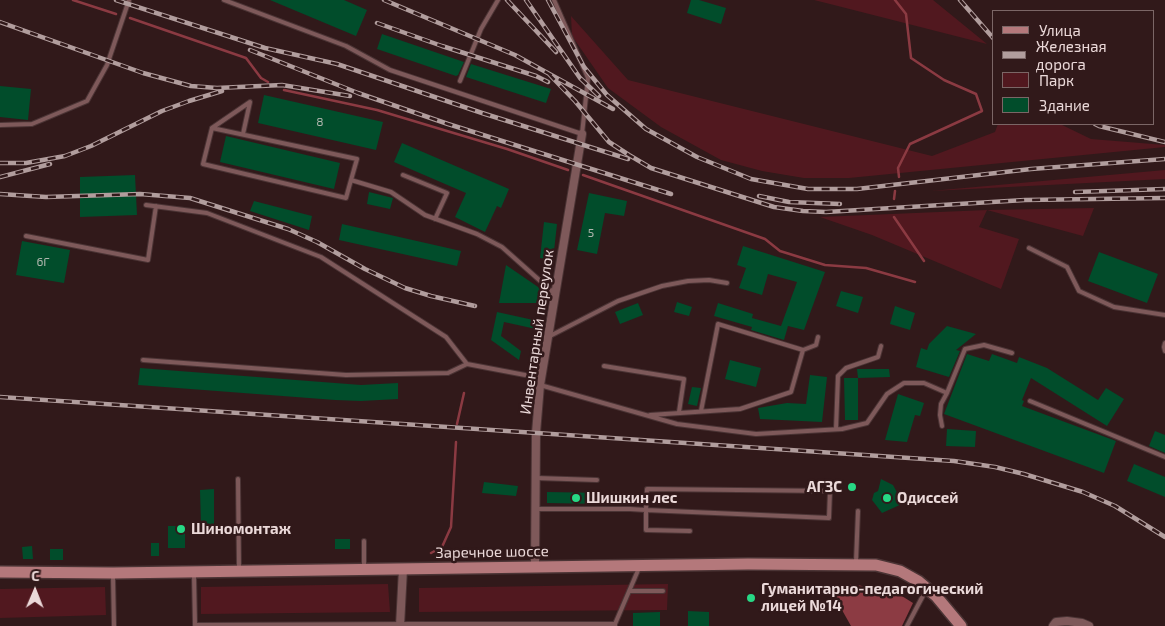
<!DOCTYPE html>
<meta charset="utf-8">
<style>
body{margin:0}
#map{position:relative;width:1165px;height:626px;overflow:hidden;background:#31191a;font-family:"Exo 2",sans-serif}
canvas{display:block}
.legend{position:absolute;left:992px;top:10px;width:162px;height:115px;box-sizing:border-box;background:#31191a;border:1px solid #7b6666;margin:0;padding:6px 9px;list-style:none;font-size:15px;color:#ebd9d9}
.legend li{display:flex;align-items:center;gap:10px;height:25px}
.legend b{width:25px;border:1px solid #7b6666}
.north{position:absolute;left:10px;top:566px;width:50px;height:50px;-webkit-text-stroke:4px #31191a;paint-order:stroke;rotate:1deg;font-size:14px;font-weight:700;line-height:20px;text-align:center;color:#ebd9d9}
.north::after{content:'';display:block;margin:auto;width:18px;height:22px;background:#ebd9d9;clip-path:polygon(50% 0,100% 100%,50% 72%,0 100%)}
</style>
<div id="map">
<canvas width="1165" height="626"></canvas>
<ul class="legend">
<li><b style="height:6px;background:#b4787b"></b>Улица</li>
<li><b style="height:6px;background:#b19d9d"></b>Железная дорога</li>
<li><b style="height:14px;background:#51181f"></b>Парк</li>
<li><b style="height:14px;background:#014d2b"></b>Здание</li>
</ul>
<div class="north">С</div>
</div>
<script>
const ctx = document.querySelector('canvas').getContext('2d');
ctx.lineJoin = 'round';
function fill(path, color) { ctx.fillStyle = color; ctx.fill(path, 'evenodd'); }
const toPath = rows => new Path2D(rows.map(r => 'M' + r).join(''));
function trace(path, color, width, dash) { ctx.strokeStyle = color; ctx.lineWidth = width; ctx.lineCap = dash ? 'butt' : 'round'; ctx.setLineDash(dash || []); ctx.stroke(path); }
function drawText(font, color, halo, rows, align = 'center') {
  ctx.font = font + ' "Exo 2",sans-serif'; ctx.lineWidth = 5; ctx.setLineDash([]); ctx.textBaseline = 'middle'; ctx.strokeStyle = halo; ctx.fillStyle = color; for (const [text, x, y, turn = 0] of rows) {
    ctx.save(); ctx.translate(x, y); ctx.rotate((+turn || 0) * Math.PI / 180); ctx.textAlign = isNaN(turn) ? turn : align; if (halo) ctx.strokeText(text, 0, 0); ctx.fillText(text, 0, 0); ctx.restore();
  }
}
fill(toPath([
 [814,0,933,0,987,44,830,4],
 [571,16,628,80,932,156,995,132,998,124,1060,124,1091,139,1165,145,1165,147,849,178,804,178,762,171,721,160,661,127,608,88,572,36],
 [1165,170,1165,179,931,191],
 [1094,208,1083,236,987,210,979,227,1019,239,1001,289,872,235,820,217,987,210],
 [388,584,390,612,201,614,201,587],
 [668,584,667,610,419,612,419,588],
 [105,587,106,615,0,618,0,589]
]), '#51181f');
fill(toPath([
 [852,584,897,593,913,603,902,626,851,626,828,585]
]), '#8c3b43');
trace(toPath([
 [73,0,116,14],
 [895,0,906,14,911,58,944,80,976,94,982,111,910,144,898,168,899,177],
 [130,18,246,58,261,78,268,82],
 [284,90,377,110,507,149,568,170],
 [583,175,765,239,780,251,825,265,866,268,915,282],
 [894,199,895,191],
 [894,217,924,261],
 [457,424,464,393],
 [431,553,442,547,451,527,456,442]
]), '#8b3a42', 2.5);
fill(toPath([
 [270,0,344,0,367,10,356,36],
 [691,0,699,0,726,8,721,24,687,13],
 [382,34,464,62,458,75,456,76,377,49],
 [471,64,551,89,546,103,466,77],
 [0,86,31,89,28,120,0,117],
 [264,95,383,122,376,150,258,123],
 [226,136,340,163,334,189,220,162],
 [402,143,509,189,501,208,497,206,485,232,455,217,466,193,394,162],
 [135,175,137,215,80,217,80,177],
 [369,192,393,198,390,209,367,204],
 [589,193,627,201,624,216,605,213,597,254,577,250],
 [254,201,312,216,309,230,250,211],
 [544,222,557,224,553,260,540,258],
 [342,224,461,251,457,266,339,240],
 [22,241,70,250,64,283,16,275],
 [743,246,825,272,804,330,788,326,784,340,751,330,752,327,714,316,718,303,753,314,752,318,781,326,797,282,768,274,762,295,739,288,746,268,737,265],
 [1099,252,1158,274,1147,303,1088,281],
 [506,265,541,289,541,303,499,303],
 [841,291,863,297,858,313,836,306],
 [677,302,692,307,689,316,674,312],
 [638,303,643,315,620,324,615,312],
 [895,306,915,313,910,330,890,324],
 [497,312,538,321,536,329,504,322,501,336,521,351,519,360,491,340],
 [947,326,976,334,956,350,960,351,949,377,916,367,921,348,927,350,929,344],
 [967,354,989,361,992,354,1017,363,1019,357,1047,368,1098,400,1106,388,1124,399,1107,426,1031,378,1022,400,1024,401,1022,406,1116,441,1104,473,944,414],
 [730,360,761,368,756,387,725,379],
 [140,368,361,385,398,383,398,399,361,401,335,400,138,385],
 [857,369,889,369,890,377,858,378],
 [810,375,827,377,822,422,760,419,758,408,787,403,806,404],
 [844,378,858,378,858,420,845,420],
 [692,387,701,388,697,406,688,404],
 [898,394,924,403,920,416,915,415,907,442,885,440],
 [947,429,976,431,975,447,946,446],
 [1155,431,1165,435,1165,453,1149,446],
 [1134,464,1165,477,1165,497,1127,481],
 [881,479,893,485,899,496,902,504,882,513,872,500,874,493,878,491],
 [484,482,518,486,516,496,482,493],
 [214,489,214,525,201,526,200,490],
 [547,492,605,493,605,504,547,503],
 [168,526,185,526,185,548,168,548],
 [335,539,350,539,350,549,335,549],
 [151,543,159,543,159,556,151,556],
 [32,546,33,559,23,559,22,547],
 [50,549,63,549,63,560,50,560],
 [688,611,709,612,709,626,688,626],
 [660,612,660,626,633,626,633,613]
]), '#014d2b');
const lane = toPath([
 [224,0,346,46,390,70,582,134,588,78,554,0],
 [460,81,481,29,498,0],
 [0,125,32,124,87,101,107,65,129,0],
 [212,128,250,102,243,134],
 [403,175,447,193,435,219],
 [351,180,346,198,203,164,212,128,357,159,351,180,391,192,425,215,477,234,502,247,555,294],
 [146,205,207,213,321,257,446,337,467,364,541,378],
 [26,236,148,260,156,206],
 [1029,248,1067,267,1079,291,1114,307,1165,315],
 [548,337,618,301,662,286,688,281,709,280,727,283],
 [1165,343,1164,347,1165,351],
 [143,360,346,375,448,373,467,364],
 [604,366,684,379,679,412],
 [540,385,677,424,756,434,842,429,867,423,887,394,904,383,924,383,947,393,965,349,984,345,1012,353],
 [1030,401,1165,457],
 [701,411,718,324,803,350],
 [650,415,740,409,791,392,803,350,816,345,818,337],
 [942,426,940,415,941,404,947,393],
 [836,429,838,376,846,368,878,357,881,346],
 [536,478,597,480],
 [238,479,239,570],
 [535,509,630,509,646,510,829,518,830,491,647,489,646,510,646,530,690,531],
 [364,541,364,568],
 [856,562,858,511],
 [194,575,195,625,415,624,615,624,615,626],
 [113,576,114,626],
 [629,591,663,591],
 [615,624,639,568],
 [907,626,926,590]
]);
const street = toPath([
 [535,566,536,433,540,385,582,134],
 [400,626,403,569],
 [1053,626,1056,622,1067,621,1082,623,1089,626]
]);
const secondary = toPath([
 [0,572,113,573,748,564,876,565,900,571,918,581,936,596,961,626]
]);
trace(lane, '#4b3435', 6);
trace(street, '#4b3435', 10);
trace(secondary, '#4b3435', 14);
trace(lane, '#7e595a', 4);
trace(street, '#7e595a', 8);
trace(secondary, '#b4787b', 11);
const rail = toPath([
 [116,0,265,48,337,64,482,113,628,159],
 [384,0,515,55,613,109],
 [507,0,556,52],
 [526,0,580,78,599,96],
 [548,0,584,67,607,95,646,129,697,157,751,179,808,189,857,189,1031,169,1165,159],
 [960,0,994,39],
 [0,22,143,73,191,86,217,88,282,85,350,96],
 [377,23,442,46,536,76,548,82],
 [250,50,358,93,448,124,671,194],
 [549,74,575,101,609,142,629,155,651,168,774,207,803,211,826,212,1025,200,1165,198],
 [1095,124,1099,126,1165,142],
 [0,163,26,163,65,156,91,146,162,111,189,101,222,91],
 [0,177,50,164],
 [1075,192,1165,189],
 [0,194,46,197,140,194,190,198,288,229,317,242,365,269,405,288,431,296,475,306],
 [759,196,789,202,840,204],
 [0,397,954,461,995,467,1024,474,1083,492,1115,506,1165,537]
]);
trace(rail, '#b19d9d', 4.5);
trace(rail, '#31191a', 2.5, [8]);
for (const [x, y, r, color] of [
 [852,487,5,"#27d885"],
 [576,498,5,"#27d885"],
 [887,498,5,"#27d885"],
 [181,529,5,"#27d885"],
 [751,598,5,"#27d885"]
]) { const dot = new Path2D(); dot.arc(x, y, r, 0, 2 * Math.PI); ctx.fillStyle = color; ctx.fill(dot); trace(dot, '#31191a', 2); }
drawText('12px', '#b0b6ae', null, [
 ["8",320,122],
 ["5",591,233],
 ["6Г",43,262]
]);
drawText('15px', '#ebd9d9', '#31191a', [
 ["Инвентарный переулок",537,332,-82],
 ["Заречное шоссе",492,552,-1]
]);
drawText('bold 15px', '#ebd9d9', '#31191a', [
 ["АГЗС",842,487,"right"],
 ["Шишкин лес",586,498],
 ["Одиссей",897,498],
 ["Шиномонтаж",191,529],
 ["Гуманитарно-педагогический",761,589],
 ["лицей №14",761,606]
], 'left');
</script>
